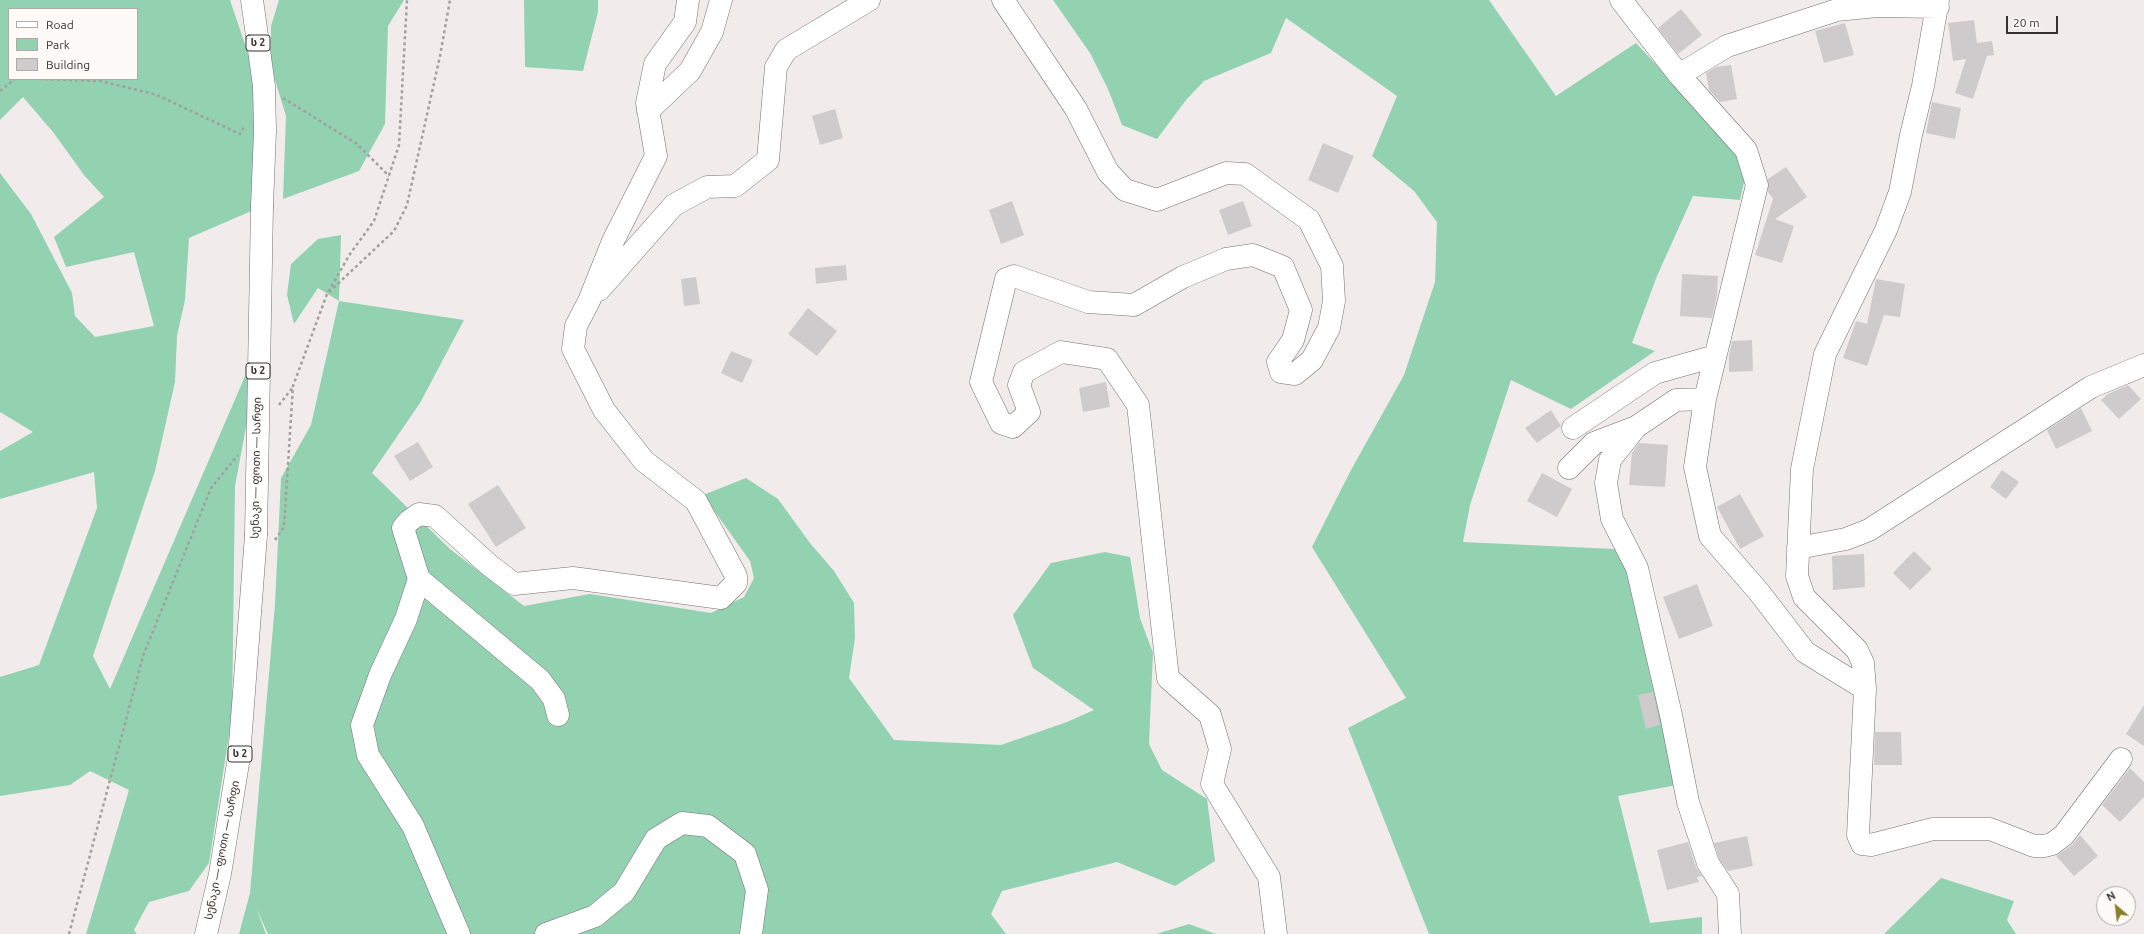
<!DOCTYPE html>
<meta charset="utf-8">
<style>
body{margin:0}
#map{position:relative;width:2144px;height:934px;overflow:hidden;background:#f1eceb;font-family:Ubuntu,sans-serif}
canvas{display:block}
.legend{position:absolute;left:8px;top:8px;width:130px;height:72px;box-sizing:border-box;background:#fefaf8;border:1px solid #aeaaa9;margin:0;padding:5px 7px;list-style:none;font-size:12px;color:#353332}
.legend li{display:flex;align-items:center;gap:8px;height:20px}
.legend b{width:20px;border:1px solid #aeaaa9}
.north{position:absolute;left:2096px;top:886px;width:40px;height:40px;box-sizing:border-box;background:#fefaf8;border:1px solid #aeaaa9;border-radius:50%;rotate:332deg;font-size:11px;font-weight:700;line-height:16px;text-align:center;color:#353332}
.north::after{content:'';display:block;margin:auto;width:14px;height:18px;background:#898027;clip-path:polygon(50% 0,100% 100%,50% 72%,0 100%)}
.scale{position:absolute;left:2006px;top:16px;width:52px;height:18px;box-sizing:border-box;border:2px solid #353332;border-top:0;padding-left:5px;font-size:12px;line-height:14px;white-space:nowrap;color:#353332;-webkit-text-stroke:3px #fefaf8;paint-order:stroke}
</style>
<div id="map">
<canvas width="2144" height="934"></canvas>
<ul class="legend">
<li><b style="height:5px;background:#fff"></b>Road</li>
<li><b style="height:11px;background:#92d2b0"></b>Park</li>
<li><b style="height:11px;background:#cfcbcd"></b>Building</li>
</ul>
<div class="north">N</div>
<div class="scale">20 m</div>
</div>
<script>
const ctx = document.querySelector('canvas').getContext('2d');
ctx.lineJoin = 'round';
function fill(path, color) { ctx.fillStyle = color; ctx.fill(path, 'evenodd'); }
const toPath = rows => new Path2D(rows.map(r => 'M' + r).join(''));
function trace(path, color, width, dash) { ctx.strokeStyle = color; ctx.lineWidth = width; ctx.lineCap = dash ? 'butt' : 'round'; ctx.setLineDash(dash || []); ctx.stroke(path); }
function drawText(font, color, halo, rows, align = 'center') {
  ctx.font = font + ' Ubuntu,"Noto Sans Georgian",sans-serif'; ctx.lineWidth = 3; ctx.setLineDash([]); ctx.textBaseline = 'middle'; ctx.strokeStyle = halo; ctx.fillStyle = color; for (const [text, x, y, turn = 0] of rows) {
    ctx.save(); ctx.translate(x, y); ctx.rotate((+turn || 0) * Math.PI / 180); ctx.textAlign = isNaN(turn) ? turn : align; if (halo) ctx.strokeText(text, 0, 0); ctx.fillText(text, 0, 0); ctx.restore();
  }
}
fill(toPath([
 [0,0,230,0,253,68,256,209,189,238,185,300,177,336,175,382,155,471,93,656,110,689,249,367,254,384,235,486,232,716,209,863,189,891,149,902,134,930,137,934,86,934,129,790,90,771,70,785,0,796,0,677,39,665,97,508,94,472,0,499,0,451,33,432,0,412,0,173,31,214,72,293,75,316,95,337,154,326,134,252,66,267,54,237,104,197,84,175,53,132,23,97,0,120],
 [9,9,137,9,137,79,9,79],
 [279,0,404,0,388,26,385,124,359,171,283,199,286,116,271,67,271,26],
 [524,0,598,0,598,12,583,71,525,67],
 [1053,0,1489,0,1556,96,1636,43,1736,150,1745,178,1740,200,1693,196,1657,276,1632,343,1655,351,1571,409,1511,380,1470,505,1463,542,1615,549,1632,569,1677,785,1618,796,1650,923,1702,917,1702,934,1429,934,1348,728,1406,698,1312,547,1351,470,1404,375,1435,282,1437,222,1414,191,1372,156,1397,96,1286,18,1271,53,1204,81,1186,100,1157,139,1122,125,1108,89,1090,53],
 [341,235,339,301,464,320,420,403,372,473,450,549,524,606,590,594,711,613,744,597,754,578,750,561,703,495,746,478,778,499,810,543,834,571,854,603,855,638,849,678,894,740,1001,745,1067,722,1094,710,1033,668,1013,615,1051,563,1105,552,1130,557,1140,618,1153,653,1149,744,1162,770,1207,799,1215,861,1175,886,1117,862,1002,891,991,914,1006,934,268,934,256,908,266,934,239,934,250,893,275,604,281,478,311,425,339,301,318,288,294,324,287,295,291,264,318,239],
 [1941,878,2014,901,2007,920,2016,934,1884,934],
 [1189,924,1216,934,1156,934]
]), '#92d2b0');
fill(toPath([
 [1681,9,1702,35,1678,54,1658,28],
 [1974,20,1977,43,1992,41,1994,55,1987,56,1973,99,1955,93,1966,59,1953,61,1948,23],
 [1845,23,1854,55,1824,63,1815,31],
 [1731,65,1737,99,1720,102,1709,90,1706,73,1716,67],
 [1932,102,1961,108,1955,139,1926,133],
 [835,109,843,138,820,145,812,116],
 [1323,143,1354,156,1338,193,1308,180],
 [1786,167,1807,197,1775,219,1794,226,1782,263,1755,255,1773,199,1768,192,1768,179],
 [1012,201,1024,235,1001,244,989,210],
 [1243,201,1252,226,1228,235,1219,210],
 [846,265,847,280,816,284,815,268],
 [1682,274,1718,276,1717,295,1712,318,1680,316],
 [696,277,700,304,684,306,681,279],
 [1876,279,1905,284,1900,317,1884,315,1867,366,1843,358,1856,321,1867,324],
 [808,308,837,331,817,356,788,334],
 [1752,340,1753,371,1729,372,1729,355,1732,341],
 [731,351,753,360,742,383,721,373],
 [1106,382,1110,407,1083,412,1079,388],
 [2128,385,2141,399,2119,419,2101,400,2108,394],
 [2081,408,2092,431,2056,449,2047,430],
 [1551,410,1561,426,1537,443,1525,428],
 [418,442,433,467,410,481,394,456],
 [1639,443,1668,445,1665,487,1629,485,1632,453],
 [2002,470,2019,482,2006,499,1990,487],
 [1542,473,1572,489,1557,517,1527,501],
 [498,485,526,528,496,547,468,504],
 [1740,494,1764,536,1740,549,1717,507],
 [1914,551,1932,569,1910,590,1893,573],
 [1864,554,1865,587,1833,590,1832,556],
 [1697,584,1713,626,1679,639,1663,597],
 [1653,692,1660,725,1646,729,1638,695],
 [2144,705,2144,746,2126,734],
 [1875,732,1901,732,1902,765,1874,765],
 [2130,768,2144,782,2144,797,2120,822,2102,805],
 [2080,835,2098,856,2074,876,2056,856,2072,845],
 [1747,836,1753,866,1728,871,1719,858,1714,843],
 [1688,842,1696,867,1702,876,1697,877,1699,882,1667,890,1657,850]
]), '#cfcbcd');
const minor = toPath([
 [1003,0,1076,109,1108,172,1125,190,1157,200,1226,173,1245,174,1309,220,1332,266,1334,301,1329,328,1312,360,1295,374,1281,372,1278,362,1293,340,1301,310,1283,267,1253,255,1226,259,1183,277,1134,305,1088,302,1014,276,1006,279,981,382,1001,423,1013,427,1029,412,1019,385,1024,372,1061,352,1107,359,1138,405,1168,678,1210,715,1220,749,1212,784,1269,877,1276,934],
 [1621,0,1679,75,1746,150,1757,185,1705,399,1695,467,1710,536,1759,592,1805,652,1865,689],
 [1938,0,1923,86,1911,135,1900,192,1886,230,1825,354,1802,469,1797,576,1804,597,1857,650,1863,663,1865,689,1858,835,1862,844,1871,845,1933,829,1990,829,2034,846,2044,846,2052,844,2064,835,2121,759],
 [1679,75,1727,46,1837,10,1877,6,1938,7],
 [648,111,690,71,712,32,721,0],
 [599,290,674,205,707,187,735,186,768,160,776,67,786,50,869,0],
 [1705,399,1676,400,1636,427,1610,460,1606,483,1612,519,1637,568,1671,715,1688,802,1708,863,1728,894,1730,934],
 [1573,428,1655,373,1715,356],
 [1569,468,1594,443,1636,427],
 [1798,548,1846,539,1869,530,2091,387,2144,365],
 [419,579,540,680,554,699,558,715],
 [459,934,413,826,368,755,362,725,380,675,406,619,419,579,403,528,409,521,419,514,435,516,488,564,514,584,573,578,721,598,736,583,736,576,696,501,644,461,604,410,573,349,576,326,589,301,613,241,656,156,647,103,655,64,685,22,688,0],
 [546,934,595,916,624,892,656,839,682,823,708,826,745,854,757,890,751,934]
]);
const highway = toPath([
 [252,0,264,86,265,131,262,206],
 [206,934,220,874,239,757,256,535]
]);
trace(minor, '#74706f', 23);
trace(highway, '#74706f', 23);
trace(toPath([
 [39,79,101,81,157,95,240,134,245,125],
 [0,91,15,79],
 [283,98,357,144,389,176],
 [329,292,394,231,407,205,440,56,450,0],
 [279,405,293,387],
 [275,540,284,527,293,386,327,294,350,254,374,221,399,145,407,0],
 [69,934,143,656,211,488,238,455]
]), '#a39f9e', 2.5, [3, 3]);
trace(minor, '#fff', 22);
trace(highway, '#fff', 22);
const highwayBridge = toPath([
 [256,535,262,206]
]);
trace(highwayBridge, '#74706f', 23, []);
trace(highwayBridge, '#fff', 22);
for (const [x, y, w] of [
 [258,43,24],
 [258,371,24],
 [240,754,24]
]) { const box = new Path2D(); box.roundRect(x - w / 2, y - 8, w, 16, 3); ctx.fillStyle = '#fefaf8'; ctx.fill(box); trace(box, '#353332', 1); }
drawText('bold 10px', '#353332', null, [
 ["ს 2",258,43],
 ["ს 2",258,371],
 ["ს 2",240,754]
]);
drawText('11px', '#353332', '#fefaf8', [
 ["სენაკი — ფოთი — სარფი",256,468,-89],
 ["სენაკი — ფოთი — სარფი",222,850,-79]
]);
</script>
